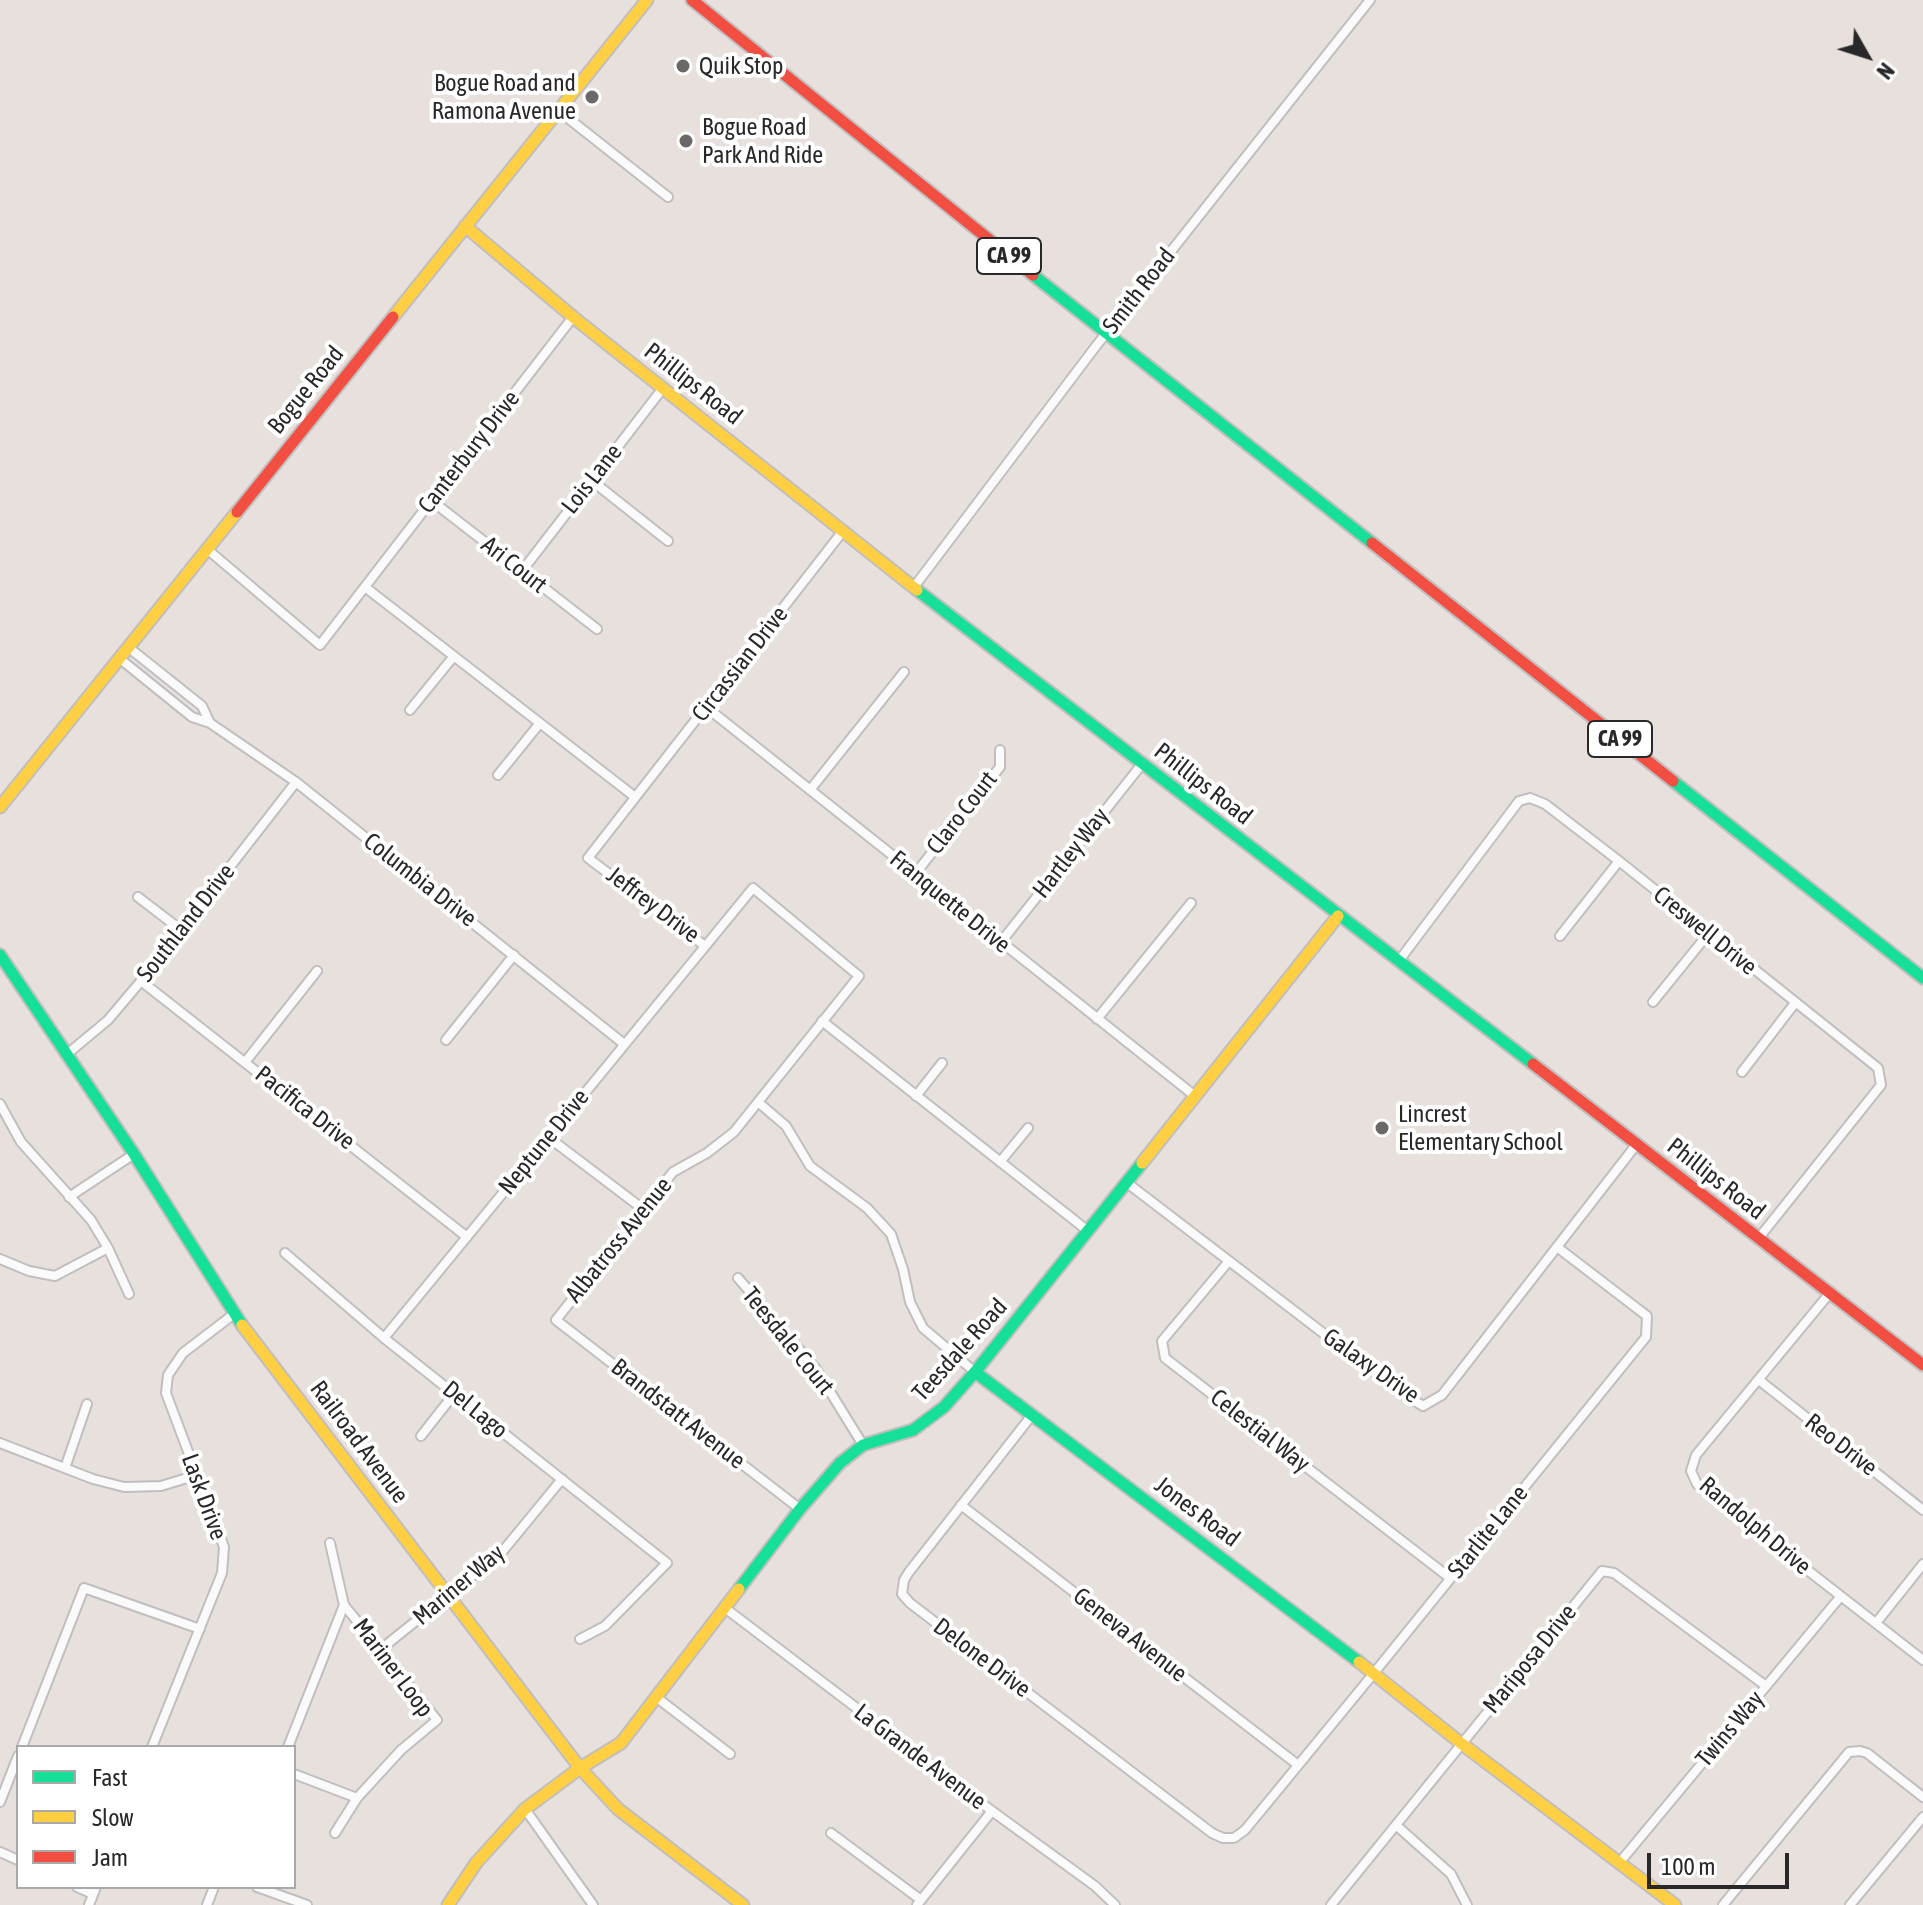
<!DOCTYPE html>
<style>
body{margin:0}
#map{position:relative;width:1923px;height:1905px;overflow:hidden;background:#e7e0dd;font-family:"Asap Condensed",sans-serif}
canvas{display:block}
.legend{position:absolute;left:16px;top:1745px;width:280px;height:144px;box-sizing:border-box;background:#fff;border:2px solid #a9a9a9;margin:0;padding:10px 14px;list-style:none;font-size:24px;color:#282828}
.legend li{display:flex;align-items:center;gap:16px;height:40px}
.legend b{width:40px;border:2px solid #a9a9a9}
.north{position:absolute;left:1827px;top:16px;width:80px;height:80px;-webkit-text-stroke:6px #fff;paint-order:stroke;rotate:129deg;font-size:22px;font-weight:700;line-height:32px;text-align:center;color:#282828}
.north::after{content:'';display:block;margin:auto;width:28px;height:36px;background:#282828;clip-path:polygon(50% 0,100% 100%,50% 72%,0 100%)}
.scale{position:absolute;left:1647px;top:1853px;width:142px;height:36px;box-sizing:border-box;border:4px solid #282828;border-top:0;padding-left:10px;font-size:24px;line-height:28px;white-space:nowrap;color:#282828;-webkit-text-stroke:6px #fff;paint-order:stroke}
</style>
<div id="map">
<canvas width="1923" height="1905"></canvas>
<ul class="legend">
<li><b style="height:10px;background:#16e098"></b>Fast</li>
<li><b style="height:10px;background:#ffcf43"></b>Slow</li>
<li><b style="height:10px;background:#f24e42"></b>Jam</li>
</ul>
<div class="north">N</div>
<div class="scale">100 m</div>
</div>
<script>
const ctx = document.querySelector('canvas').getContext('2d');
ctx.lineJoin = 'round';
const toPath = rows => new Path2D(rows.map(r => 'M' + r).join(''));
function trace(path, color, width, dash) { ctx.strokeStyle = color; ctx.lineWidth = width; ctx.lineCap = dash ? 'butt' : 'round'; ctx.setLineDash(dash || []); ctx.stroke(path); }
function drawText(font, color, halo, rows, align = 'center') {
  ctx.font = font + ' "Asap Condensed",sans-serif'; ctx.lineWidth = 8; ctx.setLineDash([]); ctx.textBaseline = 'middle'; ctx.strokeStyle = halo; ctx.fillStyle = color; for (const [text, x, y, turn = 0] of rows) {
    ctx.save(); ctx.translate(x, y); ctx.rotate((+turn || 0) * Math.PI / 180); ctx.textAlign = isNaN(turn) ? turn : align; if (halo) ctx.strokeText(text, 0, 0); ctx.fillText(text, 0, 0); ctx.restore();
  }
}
const street = toPath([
 [559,111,668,197],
 [591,480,668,541],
 [432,501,597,629],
 [207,549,320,645,573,317],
 [522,571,663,388],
 [365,587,635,797],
 [914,587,1096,346,1370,0],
 [128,647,202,706,210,723],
 [119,658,192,717,210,723,296,782,624,1044],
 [706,707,1195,1096],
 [410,710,454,656],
 [498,775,540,723],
 [810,790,904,672],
 [915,874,1000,767,1000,750],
 [138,897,181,930],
 [1560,936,1619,861],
 [1001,942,1142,764],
 [705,946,588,858,843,531],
 [1398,962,1519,801,1530,798,1545,804,1619,861,1878,1068,1881,1085,1758,1239],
 [141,981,467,1237],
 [1653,1002,1708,934],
 [1097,1019,1191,903],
 [822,1021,1088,1231],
 [446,1040,514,955],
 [66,1055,108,1020,141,981,296,782],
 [246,1061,317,971],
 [1742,1072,1795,1003],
 [916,1096,942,1063],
 [758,1102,786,1126,810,1166,867,1208,891,1234,903,1269,910,1302,923,1328,975,1372],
 [0,1104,21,1142,91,1220,108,1248,129,1294],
 [548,1137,643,1209],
 [1000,1162,1028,1128],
 [1126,1182,1400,1392,1423,1406,1442,1395,1636,1145],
 [69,1197,134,1154],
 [285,1253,384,1338,667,1563,605,1626,580,1639],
 [0,1259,29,1271,55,1276,108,1248],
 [1229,1261,1162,1341,1165,1358,1450,1578],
 [738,1278,816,1369,863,1445],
 [1829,1294,1696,1455,1691,1471,1697,1484,1923,1660],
 [384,1338,753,888,859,976,734,1132,707,1153,673,1172,556,1320,800,1509],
 [1759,1380,1923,1510],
 [1032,1415,909,1572,904,1580,902,1594,910,1603,1212,1833,1223,1838,1234,1838,1245,1830,1374,1673,1646,1337,1647,1316,1557,1247],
 [421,1436,454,1394],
 [0,1443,93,1479,124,1487,161,1486,197,1475],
 [65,1468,87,1404],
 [961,1505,1298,1765],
 [725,1608,992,1811,1095,1886,1115,1905],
 [1876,1623,1923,1564],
 [381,1649,502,1552,562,1479],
 [656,1697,730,1754],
 [22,1747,84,1588,200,1629],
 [152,1747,222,1573,224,1547,166,1393,168,1375,183,1353,234,1314],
 [288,1747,344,1605],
 [294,1774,357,1798,401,1750,437,1720,344,1605,330,1543],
 [0,1802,18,1756],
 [525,1809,593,1905],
 [1397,1826,1451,1874,1467,1905],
 [335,1833,357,1798],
 [831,1833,921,1900],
 [0,1852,18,1860],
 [1620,1862,1841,1596],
 [77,1887,93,1894],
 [257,1887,307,1905],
 [89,1905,96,1887],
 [207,1905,214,1887],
 [917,1905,992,1811],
 [1331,1905,1602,1571,1614,1573,1766,1686],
 [1723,1905,1849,1752,1860,1751,1867,1753,1923,1797],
 [1850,1905,1923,1817]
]);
const fast = toPath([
 [1033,275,1372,543],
 [917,590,1533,1064],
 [1673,781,1923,978],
 [0,955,134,1154,242,1325],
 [975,1372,1359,1662],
 [739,1589,800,1509,840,1463,863,1445,913,1430,944,1407,975,1372,1142,1163]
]);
const slow = toPath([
 [465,226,573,317,917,590],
 [393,317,647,0],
 [0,807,237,512],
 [1142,1163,1338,916],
 [242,1325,580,1768,618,1809,743,1905],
 [1359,1662,1462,1744,1675,1905],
 [448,1905,476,1863,525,1809,580,1768,621,1743,739,1589]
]);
const jam = toPath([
 [692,0,1033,275],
 [237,512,393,317],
 [1372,543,1673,781],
 [1533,1064,1923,1365]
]);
trace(street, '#c0bebf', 12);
trace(fast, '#c0bebf', 15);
trace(slow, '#c0bebf', 15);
trace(jam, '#c0bebf', 15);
trace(street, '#fbfafa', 8);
trace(fast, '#16e098', 11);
trace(slow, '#ffcf43', 11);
trace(jam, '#f24e42', 11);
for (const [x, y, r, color] of [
 [683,66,8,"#6b6867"],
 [592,97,8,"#6b6867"],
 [686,141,8,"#6b6867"],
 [1382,1128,8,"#6b6867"]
]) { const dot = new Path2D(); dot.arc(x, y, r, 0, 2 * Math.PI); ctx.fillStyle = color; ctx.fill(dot); trace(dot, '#fff', 3); }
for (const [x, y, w] of [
 [1009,256,64],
 [1620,739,64]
]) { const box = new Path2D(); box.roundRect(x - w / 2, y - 18, w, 36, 6); ctx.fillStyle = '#fff'; ctx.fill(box); trace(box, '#282828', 2); }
drawText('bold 22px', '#282828', null, [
 ["CA 99",1009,256],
 ["CA 99",1620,739]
]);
drawText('24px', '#282828', '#fff', [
 ["Quik Stop",699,66],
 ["Bogue Road and",576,83,"right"],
 ["Ramona Avenue",576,111,"right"],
 ["Bogue Road",702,127],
 ["Park And Ride",702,155],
 ["Lincrest",1398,1114],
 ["Elementary School",1398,1142]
], 'left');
drawText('24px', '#282828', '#fff', [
 ["Smith Road",1139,291,-52],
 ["Phillips Road",693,384,38],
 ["Bogue Road",306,390,-51],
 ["Canterbury Drive",469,452,-52],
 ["Lois Lane",592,479,-52],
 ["Ari Court",514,565,38],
 ["Circassian Drive",740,664,-52],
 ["Phillips Road",1203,784,38],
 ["Claro Court",962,813,-52],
 ["Hartley Way",1071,853,-52],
 ["Columbia Drive",420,880,38],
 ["Franquette Drive",950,902,39],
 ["Jeffrey Drive",653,905,37],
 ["Southland Drive",186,923,-52],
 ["Creswell Drive",1705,931,39],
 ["Pacifica Drive",305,1108,38],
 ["Neptune Drive",544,1142,-51],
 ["Phillips Road",1716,1179,38],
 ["Albatross Avenue",619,1240,-51],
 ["Teesdale Court",788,1341,51],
 ["Teesdale Road",960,1350,-48],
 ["Galaxy Drive",1371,1366,35],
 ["Del Lago",475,1410,39],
 ["Brandstatt Avenue",678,1414,38],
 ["Celestial Way",1260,1431,38],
 ["Railroad Avenue",359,1442,53],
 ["Reo Drive",1841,1445,38],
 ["Lask Drive",204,1497,70],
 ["Jones Road",1197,1512,37],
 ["Randolph Drive",1755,1526,40],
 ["Starlite Lane",1488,1532,-51],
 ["Mariner Way",459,1585,-40],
 ["Geneva Avenue",1130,1635,38],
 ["Delone Drive",982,1658,37],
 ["Mariposa Drive",1530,1659,-51],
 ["Mariner Loop",393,1668,53],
 ["Twins Way",1730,1729,-50],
 ["La Grande Avenue",920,1757,37]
]);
</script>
